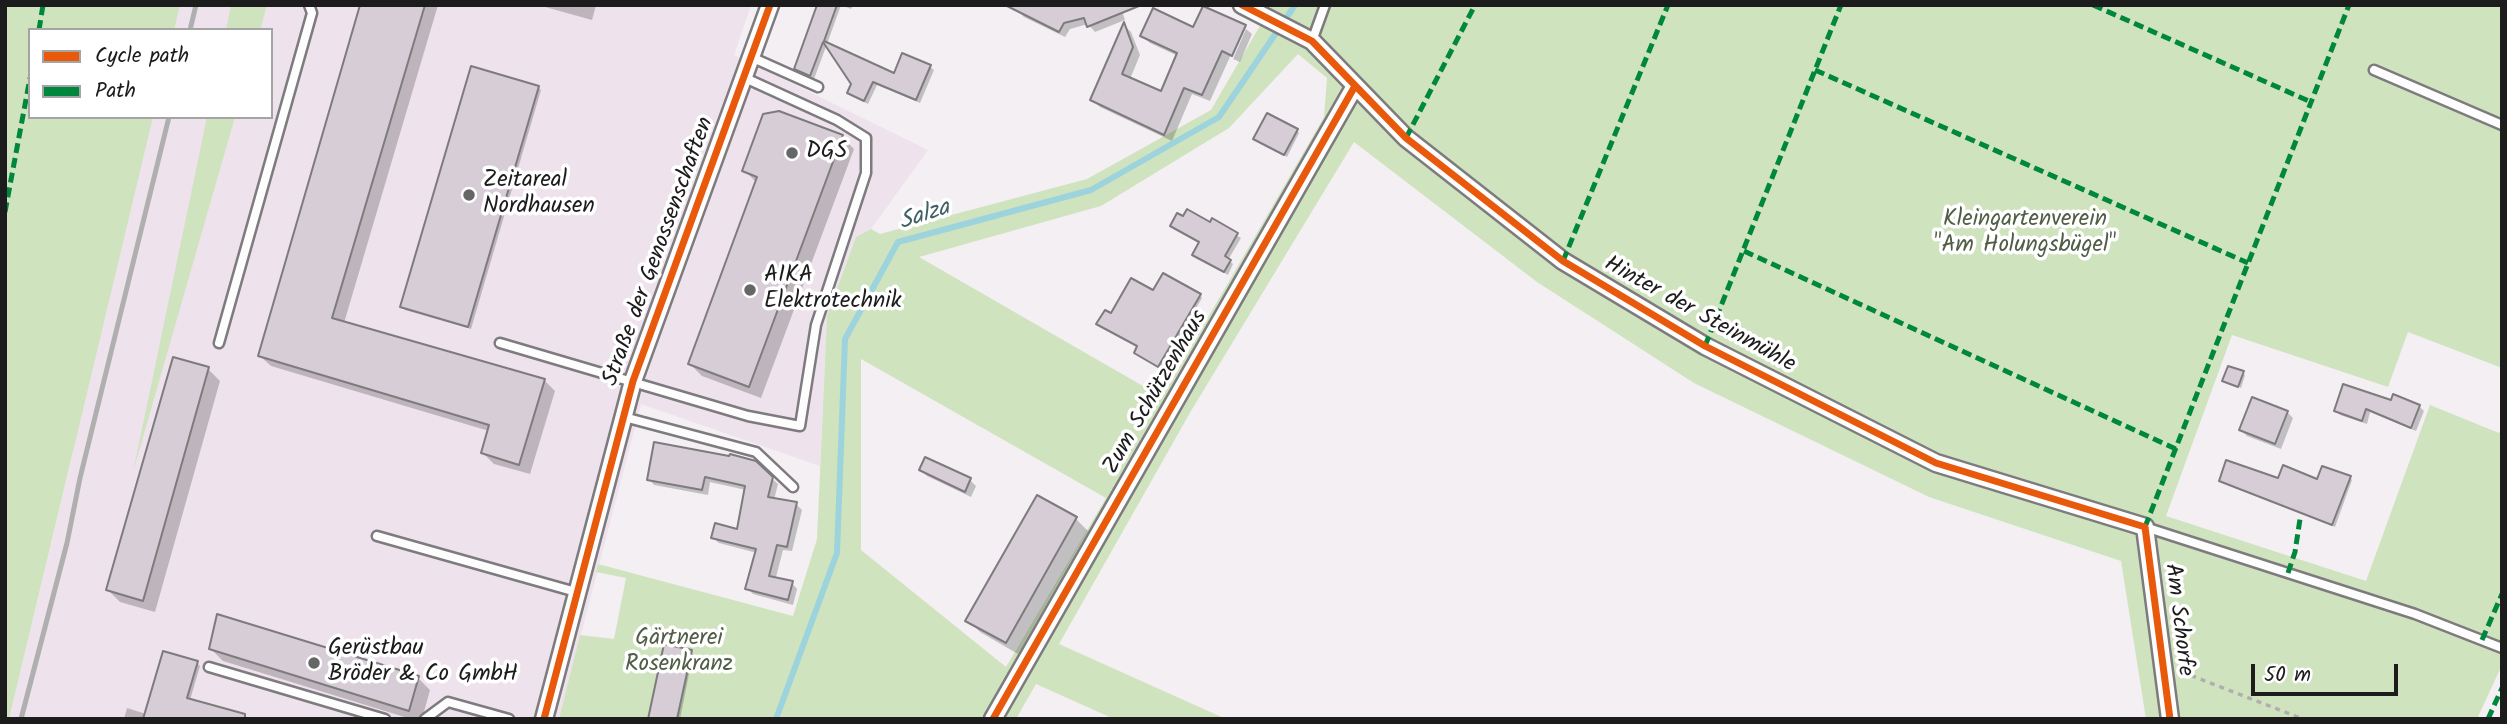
<!DOCTYPE html>
<meta charset="utf-8">
<style>
body{margin:0}
#map{position:relative;width:2507px;height:724px;overflow:hidden;background:#f3eff3;font-family:Kalam,sans-serif}
canvas{display:block}
.frame{position:absolute;inset:0;border:7px solid #1c1c1c;pointer-events:none}
.legend{position:absolute;left:28px;top:28px;width:245px;height:91px;box-sizing:border-box;background:#fff;border:2px solid #a4a4a4;margin:0;padding:9px 12px;list-style:none;font-size:21px;color:#1c1c1c}
.legend li{display:flex;align-items:center;gap:14px;height:35px}
.legend b{width:35px;border:2px solid #a4a4a4}
.scale{position:absolute;left:2251px;top:664px;width:147px;height:32px;box-sizing:border-box;border:4px solid #1c1c1c;border-top:0;padding-left:9px;font-size:21px;line-height:24px;white-space:nowrap;color:#1c1c1c;-webkit-text-stroke:5px #fff;paint-order:stroke}
</style>
<div id="map">
<canvas width="2507" height="724"></canvas>
<div class="frame"></div>
<ul class="legend">
<li><b style="height:9px;background:#e8590c"></b>Cycle path</li>
<li><b style="height:9px;background:#00873e"></b>Path</li>
</ul>
<div class="scale">50 m</div>
</div>
<script>
const ctx = document.querySelector('canvas').getContext('2d');
ctx.lineJoin = 'round';
function fill(path, color) { ctx.fillStyle = color; ctx.fill(path, 'evenodd'); }
const toPath = rows => new Path2D(rows.map(r => 'M' + r).join(''));
function trace(path, color, width, dash) { ctx.strokeStyle = color; ctx.lineWidth = width; ctx.lineCap = dash ? 'butt' : 'round'; ctx.setLineDash(dash || []); ctx.stroke(path); }
function drawText(font, color, halo, rows, align = 'center') {
  ctx.font = font + ' Kalam,sans-serif'; ctx.lineWidth = 7; ctx.setLineDash([]); ctx.textBaseline = 'middle'; ctx.strokeStyle = halo; ctx.fillStyle = color; for (const [text, x, y, turn = 0] of rows) {
    ctx.save(); ctx.translate(x, y); ctx.rotate((+turn || 0) * Math.PI / 180); ctx.textAlign = isNaN(turn) ? turn : align; if (halo) ctx.strokeText(text, 0, 0); ctx.fillText(text, 0, 0); ctx.restore();
  }
}
fill(toPath([
 [88,5,751,5,734,55,928,150,871,229,856,237,827,316,820,466,641,404,559,719,9,719,73,453,92,309,78,117,271,117,271,30,86,30]
]), '#eee2ec');
fill(toPath([
 [5,5,180,5,174,30,30,30,30,117,153,117,9,719,5,719],
 [231,5,267,5,260,30,226,30],
 [1272,5,2502,5,2502,368,2408,332,2388,387,2232,335,2166,516,2366,581,2430,405,2499,433,2502,426,2502,665,2477,719,2146,719,2121,561,1929,497,1694,383,1537,282,1354,142,1191,411,1059,644,1226,719,1114,719,1036,684,1016,719,559,719,580,635,614,639,626,578,596,572,598,564,793,616,817,539,827,316,856,237,871,229,880,234,1087,179,1211,110],
 [1298,54,1327,78,1324,117,1162,397,919,257,1101,206,1229,128],
 [861,359,1106,498,1006,667,861,550],
 [207,117,235,117,133,472]
]), '#d0e3bf');
fill(toPath([
 [362,5,438,5,344,323,544,380,555,391,530,474,494,464,483,453,489,431,271,366,260,356],
 [538,5,596,5,592,20],
 [818,5,853,5,851,9,841,5,827,44,894,76,930,67,934,70,920,103,877,85,868,104,852,96,849,93,853,84,827,44,814,79,799,72,796,68],
 [1120,5,1125,20,1095,32,1088,24,1070,29,1065,37,1024,17,1018,11],
 [1124,25,1131,32,1140,55,1130,79,1162,93,1178,56,1150,43,1142,36,1194,29,1244,27,1245,28,1243,28,1210,101,1192,94,1172,141,1100,107,1092,99],
 [1246,29,1252,34,1240,62,1233,59],
 [472,68,539,88,541,90,471,329,405,310,402,307],
 [1297,130,1299,133,1287,157,1255,139],
 [842,137,854,149,761,398,702,376,690,364,757,183,744,170],
 [1213,221,1241,238,1228,260,1233,264,1228,275,1198,258,1194,255,1201,242,1172,226,1211,224],
 [1154,292,1200,295,1202,298,1161,368,1138,355,1139,347,1112,315],
 [208,369,220,381,155,612,120,602,108,590],
 [2243,373,2245,375,2241,388,2224,381],
 [2394,396,2420,407,2424,411,2416,431,2370,412,2367,424,2340,415,2336,411,2392,402],
 [2287,412,2293,418,2281,449,2247,436,2241,430],
 [926,459,970,480,976,486,971,497,927,476,921,470],
 [755,463,778,484,774,500,796,504,802,510,792,551,783,550,776,577,792,583,797,589,793,605,753,594,747,588,757,553,719,543,713,538,738,531,746,490,710,482,708,495,654,485,649,479],
 [2350,478,2352,480,2335,527,2221,481,2318,482],
 [1076,519,1088,531,1018,654,980,632,968,620],
 [211,649,418,678,430,690,422,719,411,719,223,661],
 [691,651,693,654,680,719,650,719],
 [197,663,200,666,190,700,252,719,124,719,127,708,146,714]
]), '#0003');
trace(toPath([
 [776,719,837,553,845,339,898,242,1091,190,1219,117,1295,5]
]), '#9cd3dd', 6);
const building = toPath([
 [360,5,425,5,332,318,545,379,519,465,481,453,489,425,258,356,360,5],
 [817,5,837,5,824,41,894,73,902,53,931,65,916,100,873,82,864,101,847,93,851,84,823,42,810,76,794,69,817,5],
 [1005,5,1139,5,1139,6,1087,27,1084,18,1064,23,1059,32,1005,5],
 [1203,6,1246,25,1232,56,1222,51,1202,95,1184,88,1164,135,1090,100,1124,22,1133,47,1122,74,1161,91,1177,53,1140,36,1153,8,1193,27,1203,6],
 [471,66,539,86,468,327,400,307,471,66],
 [779,111,843,135,749,387,688,364,757,177,742,171,763,114,779,111],
 [1267,113,1298,129,1284,155,1253,139,1267,113],
 [1187,209,1210,222,1212,218,1238,233,1225,256,1231,260,1224,272,1192,255,1199,242,1170,226,1177,213,1183,216,1187,209],
 [1163,273,1201,294,1158,367,1134,353,1137,346,1096,324,1105,310,1111,313,1131,278,1153,290,1163,273],
 [173,357,209,367,143,601,106,590,173,357],
 [2228,366,2244,371,2238,387,2222,381,2228,366],
 [2343,384,2391,400,2393,394,2420,405,2411,428,2366,409,2362,421,2334,411,2343,384],
 [2252,397,2288,411,2275,444,2239,430,2252,397],
 [654,442,729,456,730,454,756,461,773,477,768,497,797,502,787,547,777,545,769,576,793,581,788,600,745,589,756,549,711,538,715,523,737,529,745,486,705,477,702,490,647,480,654,442],
 [925,457,971,478,965,492,919,470,925,457],
 [2226,460,2278,478,2283,465,2317,479,2322,466,2351,476,2332,525,2219,481,2226,460],
 [1037,495,1077,517,1006,643,965,621,1037,495],
 [217,614,419,676,409,711,209,649,217,614],
 [664,644,692,650,677,719,648,719,664,644],
 [163,651,198,661,187,698,245,714,245,719,143,719,163,651]
]);
fill(building, '#d7cdd6');
trace(building, '#7d7b7d', 2);
const lane = toPath([
 [1312,41,1325,5],
 [751,57,818,87],
 [2374,70,2502,125],
 [219,343,312,13,309,5],
 [500,343,748,416,800,426,816,325,866,173,866,138,837,120,743,77],
 [624,417,756,452,793,487],
 [2145,527,2415,614,2502,648],
 [377,536,576,592],
 [209,667,385,719],
 [425,719,448,702,509,719]
]);
const street = toPath([
 [1242,5,1312,41,1406,138,1563,261,1705,346,1936,463,2145,527,2170,719],
 [544,719,633,381,770,5],
 [993,719,1355,86]
]);
trace(lane, '#7d7b7d', 13);
trace(street, '#7d7b7d', 21);
trace(toPath([
 [2182,672,2303,719]
]), '#b0afb0', 3.5, [5, 5]);
trace(lane, '#fdfdfd', 8);
trace(street, '#fdfdfd', 16);
trace(toPath([
 [190,30,196,5],
 [21,719,67,543,80,478,169,117]
]), '#b0afb0', 5);
trace(toPath([
 [2093,5,2311,102],
 [39,30,43,5],
 [1815,70,2248,263],
 [1406,138,1475,5],
 [5,212,30,78],
 [1744,251,2176,449],
 [1563,261,1668,5],
 [1705,346,1841,5],
 [2145,527,2349,5],
 [2288,573,2295,552,2300,519],
 [2482,640,2502,594],
 [2488,719,2502,688]
]), '#00873e', 5, [10, 5]);
trace(toPath([
 [1242,5,1312,41,1406,138,1563,261,1705,346,1936,463,2145,527,2170,719],
 [544,719,633,381,770,5],
 [993,719,1355,86]
]), '#e8590c', 7);
for (const [x, y, r, color] of [
 [792,153,7,"#676667"],
 [469,195,7,"#676667"],
 [750,290,7,"#676667"],
 [314,663,7,"#676667"]
]) { const dot = new Path2D(); dot.arc(x, y, r, 0, 2 * Math.PI); ctx.fillStyle = color; ctx.fill(dot); trace(dot, '#fff', 2.5); }
drawText('23px', '#1c1c1c', '#fff', [
 ["DGS",806,153],
 ["Zeitareal",483,182],
 ["Nordhausen",483,208],
 ["AIKA",764,277],
 ["Elektrotechnik",764,303],
 ["Gerüstbau",328,650],
 ["Bröder & Co GmbH",328,676]
], 'left');
drawText('23px', '#515e46', '#fff', [
 ["Kleingartenverein",2025,221],
 ["\"Am Holungsbügel\"",2025,247],
 ["Gärtnerei",679,640],
 ["Rosenkranz",679,666]
]);
drawText('23px', '#1c1c1c', '#fff', [
 ["Straße der Genossenschaften",660,252,-70],
 ["Hinter der Steinmühle",1699,316,29],
 ["Zum Schützenhaus",1157,393,-60],
 ["Am Schorfe",2177,620,83]
]);
drawText('italic 24px', '#406065', '#fff', [
 ["Salza",925,217,-18]
]);
</script>
